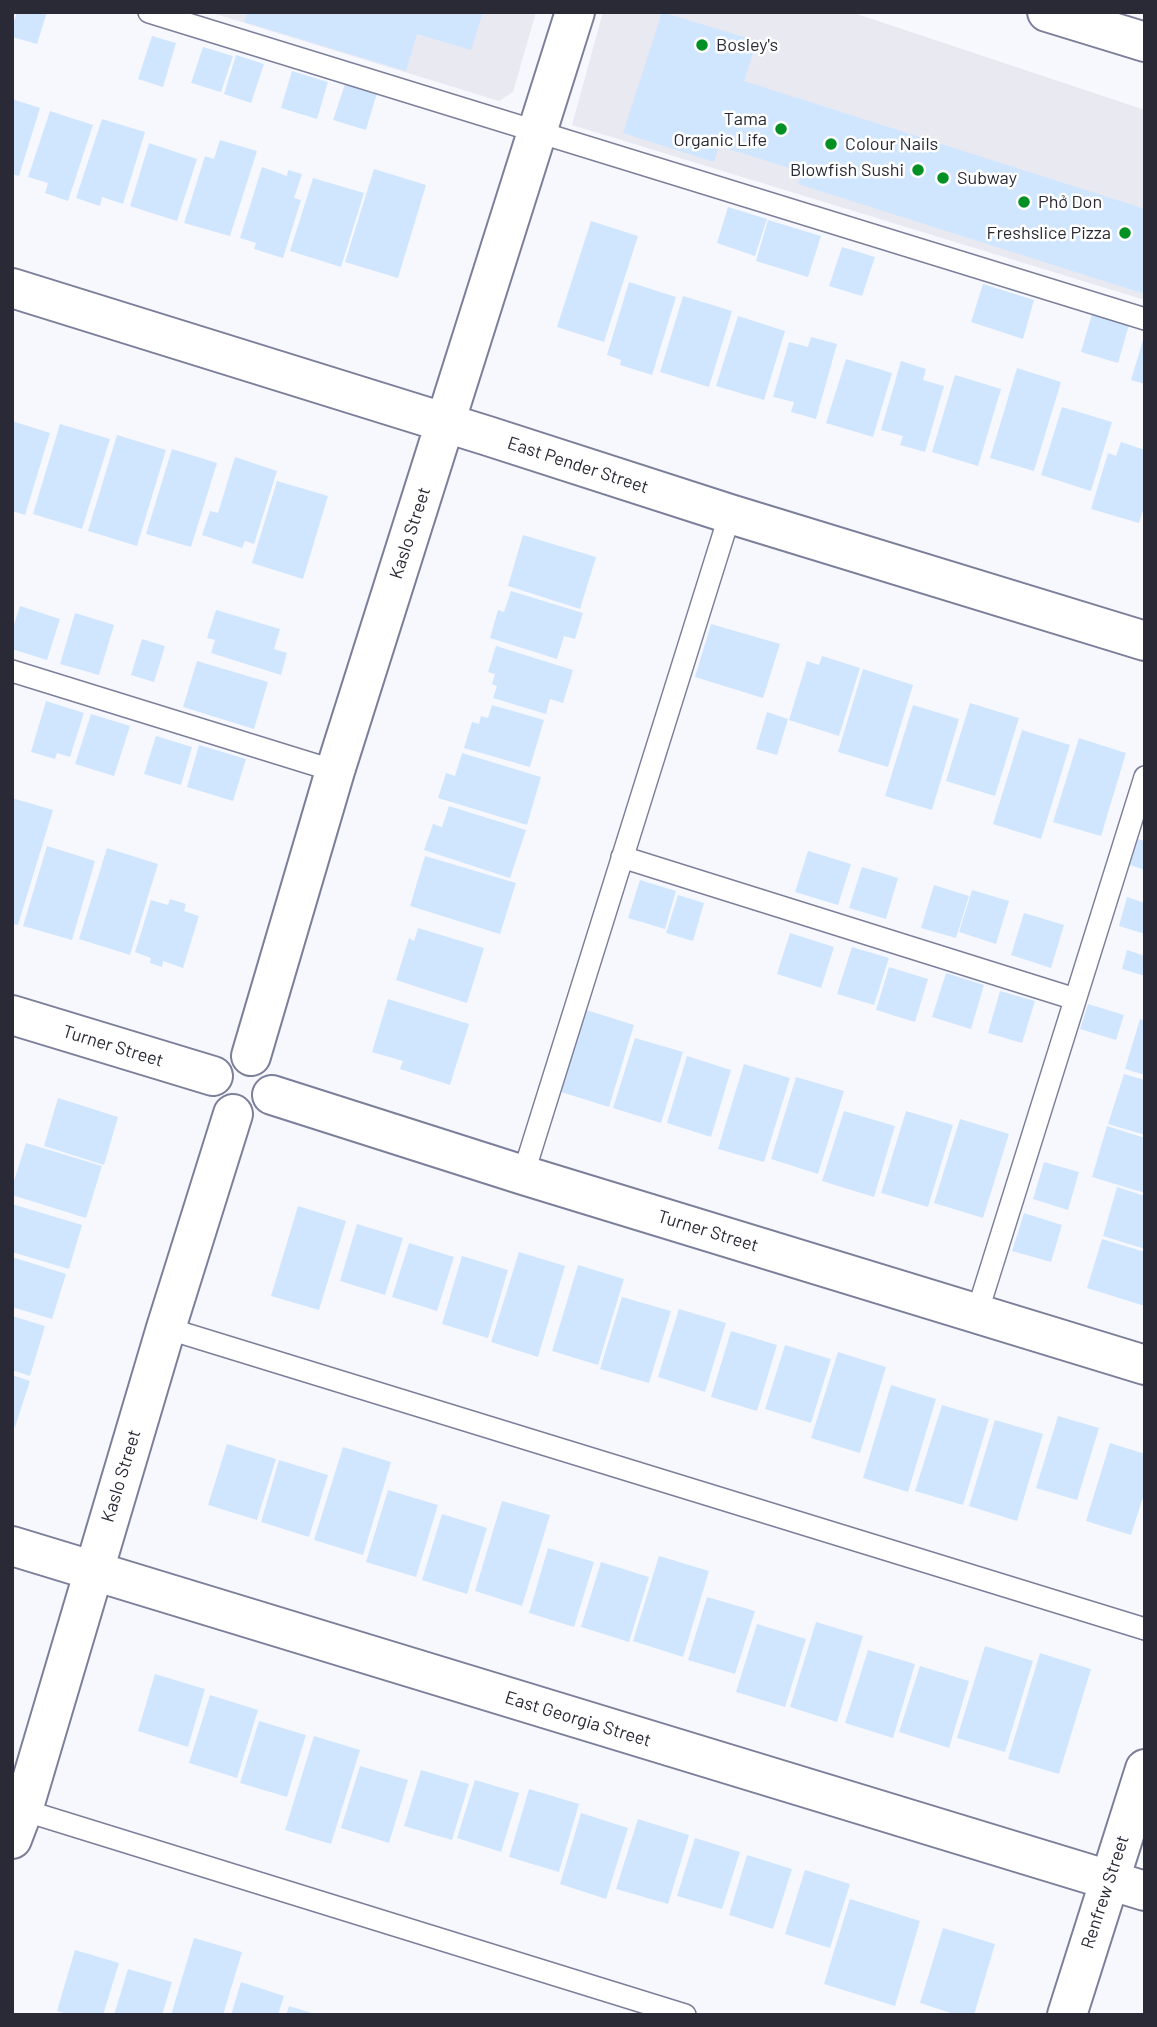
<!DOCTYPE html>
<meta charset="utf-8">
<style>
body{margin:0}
#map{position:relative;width:1157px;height:2027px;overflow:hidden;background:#f7f8fe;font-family:Barlow,sans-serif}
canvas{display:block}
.frame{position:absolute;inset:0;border:14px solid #292a36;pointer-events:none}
</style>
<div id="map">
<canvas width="1157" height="2027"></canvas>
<div class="frame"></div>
</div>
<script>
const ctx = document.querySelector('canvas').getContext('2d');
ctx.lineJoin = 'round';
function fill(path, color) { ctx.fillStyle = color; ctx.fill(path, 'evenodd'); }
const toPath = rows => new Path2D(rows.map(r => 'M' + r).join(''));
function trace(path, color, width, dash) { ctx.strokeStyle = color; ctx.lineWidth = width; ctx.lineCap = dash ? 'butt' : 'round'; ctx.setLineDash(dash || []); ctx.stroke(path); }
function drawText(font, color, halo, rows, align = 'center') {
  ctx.font = font + ' Barlow,sans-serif'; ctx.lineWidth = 5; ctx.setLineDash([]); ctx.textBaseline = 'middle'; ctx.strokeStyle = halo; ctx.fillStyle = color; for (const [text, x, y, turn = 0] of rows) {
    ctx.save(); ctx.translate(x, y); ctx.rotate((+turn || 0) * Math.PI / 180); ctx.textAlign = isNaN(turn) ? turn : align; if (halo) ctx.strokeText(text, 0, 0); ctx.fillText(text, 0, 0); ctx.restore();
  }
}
fill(toPath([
 [209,12,536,12,513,92,499,101],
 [603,12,851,12,1145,110,1145,300,572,125]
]), '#e8e9f1');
fill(toPath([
 [17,12,47,12,37,44,12,37,12,27],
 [247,12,483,12,471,50,417,34,406,71,244,22],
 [662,12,757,41,744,81,1145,209,1145,294,798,184,802,172,719,146,714,162,623,133],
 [152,36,176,43,163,87,138,79],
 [203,47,233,56,221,92,191,83],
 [236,55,264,64,251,103,224,94],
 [292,71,328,82,317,119,281,108],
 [345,84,377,93,366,130,333,120],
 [12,99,40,108,19,176,12,174],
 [50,111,93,125,68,201,45,193,48,183,28,177],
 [102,119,145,132,123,204,102,197,100,206,76,198],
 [220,140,257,151,230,236,184,223,205,156,214,159],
 [149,143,197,159,177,221,130,206],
 [262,167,287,176,288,170,302,174,294,198,301,200,283,258,254,249,256,243,240,238],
 [374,169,426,185,398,278,345,262],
 [313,178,364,193,341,267,290,251],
 [728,207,767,219,755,256,717,243],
 [768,220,821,236,808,277,756,261],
 [591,221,638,236,604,342,557,327],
 [842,247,875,257,862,296,829,286],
 [629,282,676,297,652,375,620,365,621,360,607,355],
 [983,284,1034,300,1023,339,971,322],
 [683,296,732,311,709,387,660,372],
 [1092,314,1129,325,1118,363,1081,352],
 [738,316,785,331,764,400,716,386],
 [811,337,837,344,816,419,791,412,794,402,773,397,789,342,808,347],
 [1144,337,1145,337,1145,384,1131,380],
 [846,359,892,373,873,437,826,423],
 [901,361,926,369,923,380,944,386,925,452,900,445,903,436,881,430],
 [1017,368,1061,382,1034,471,990,458],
 [955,375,1001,389,978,466,932,452],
 [1062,407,1112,422,1091,491,1041,475],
 [12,421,50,433,25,515,12,511],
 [60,424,110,439,82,529,33,514],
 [117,435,166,450,137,546,88,531],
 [1121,442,1145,450,1145,504,1139,523,1091,509,1108,453,1116,456],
 [172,449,217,463,191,547,146,534],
 [235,457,277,471,254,544,245,541,242,548,202,535,210,511,218,513],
 [277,481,328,496,303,579,252,563],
 [523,535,596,557,580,609,508,586],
 [511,591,583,613,575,639,564,636,557,659,490,638,498,610,504,612],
 [20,606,60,619,47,660,12,649,12,631],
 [216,610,280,629,274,649,287,653,281,675,211,653,215,640,207,638],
 [75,613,114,625,99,675,60,664],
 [711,624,780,644,763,698,695,677],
 [142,639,165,646,154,682,131,675],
 [496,646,573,670,563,703,550,699,546,714,493,698,497,686,492,684,495,674,488,672],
 [822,656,860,668,839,736,789,720,807,661,819,665],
 [197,661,268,682,254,729,183,707],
 [863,669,913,685,888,767,838,752],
 [46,701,84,713,70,757,57,753,55,759,31,752],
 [970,703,1019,718,995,796,946,781],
 [492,705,544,720,530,767,464,748,472,722,479,724,481,716,488,718],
 [913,705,959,719,932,810,885,796],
 [767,712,788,719,777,755,756,749],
 [91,714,130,726,114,776,75,764],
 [1022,730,1070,745,1041,839,993,824],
 [156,736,192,747,181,785,144,774],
 [1079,738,1126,753,1101,836,1053,822],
 [199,745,246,759,233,801,187,787],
 [462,753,541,777,527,825,438,798,446,773,455,776],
 [12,798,53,810,18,925,12,924],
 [449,806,526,830,510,878,424,850,433,824,442,827],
 [1138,839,1145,841,1145,870,1130,865],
 [47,846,95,861,72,940,23,926],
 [107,848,158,864,130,955,79,939],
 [808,851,851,864,838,905,795,892],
 [425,856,516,883,500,934,410,906],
 [862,867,898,878,886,919,849,908],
 [640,880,676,891,665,929,628,918],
 [934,885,969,896,956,938,921,928],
 [972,890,1009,901,996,944,959,932],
 [678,895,704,903,693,941,666,933],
 [1127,897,1145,903,1145,934,1119,926],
 [170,899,186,904,184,911,199,916,183,968,163,961,162,967,150,963,151,958,135,952,151,900,168,905],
 [1024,913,1064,925,1051,968,1011,955],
 [418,928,484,948,467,1003,396,980,409,938,414,941],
 [790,933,834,947,821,988,777,974],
 [852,947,889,958,874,1005,837,994],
 [1127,950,1145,956,1145,976,1122,969],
 [889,967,928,979,915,1022,876,1010],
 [946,973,984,985,971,1029,932,1017],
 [1000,991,1035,1001,1022,1043,988,1033],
 [388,999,469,1024,450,1085,400,1069,403,1061,372,1052],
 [1088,1004,1124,1015,1116,1040,1080,1029],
 [583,1009,634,1025,609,1107,558,1091],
 [1140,1019,1145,1021,1145,1075,1125,1069],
 [635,1038,683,1052,661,1123,613,1108],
 [687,1056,731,1070,711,1137,667,1123],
 [744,1064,790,1078,764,1162,718,1149],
 [1124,1074,1145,1080,1145,1135,1108,1124],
 [796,1077,844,1091,818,1174,771,1159],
 [58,1098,118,1117,104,1165,44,1146],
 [844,1111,895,1126,874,1197,822,1181],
 [906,1111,953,1125,928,1207,881,1193],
 [960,1119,1009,1134,983,1218,934,1203],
 [1107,1126,1145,1138,1145,1193,1092,1177],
 [26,1143,102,1166,86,1218,12,1195,12,1187],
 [1044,1162,1079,1172,1068,1210,1033,1199],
 [1117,1187,1145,1196,1145,1249,1103,1236],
 [12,1204,82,1225,69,1269,12,1252],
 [298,1206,346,1221,319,1310,271,1296],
 [1024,1213,1062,1225,1051,1262,1012,1251],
 [357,1224,403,1238,385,1295,340,1281],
 [1102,1239,1145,1252,1145,1306,1087,1288],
 [409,1243,454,1257,437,1311,392,1297],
 [519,1252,565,1266,538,1357,491,1342],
 [462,1256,508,1270,488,1338,442,1324],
 [12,1257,66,1274,52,1319,12,1307],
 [578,1265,624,1279,598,1365,552,1351],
 [622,1297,671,1311,649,1383,600,1369],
 [679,1309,726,1323,705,1392,658,1377],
 [12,1316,45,1326,30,1376,12,1370],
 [731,1331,777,1345,757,1411,711,1397],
 [785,1345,831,1359,811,1423,765,1409],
 [838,1352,886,1367,860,1453,811,1438],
 [12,1375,30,1381,15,1427,12,1426],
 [891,1385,936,1399,908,1492,863,1478],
 [942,1405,989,1419,963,1505,915,1491],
 [1058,1416,1099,1428,1077,1500,1036,1488],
 [995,1420,1043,1434,1017,1521,969,1506],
 [1110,1443,1145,1454,1145,1491,1131,1535,1086,1521],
 [227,1444,276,1459,257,1520,208,1505],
 [343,1447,391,1462,363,1555,314,1540],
 [279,1460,328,1475,309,1537,261,1522],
 [388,1490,438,1505,416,1577,366,1562],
 [502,1501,550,1515,522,1606,475,1591],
 [442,1514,487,1528,467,1594,422,1580],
 [548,1548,594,1562,574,1627,529,1613],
 [659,1556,709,1571,683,1657,633,1641],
 [601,1562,649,1577,629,1642,581,1627],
 [707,1597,755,1611,735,1674,688,1660],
 [816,1622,863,1636,837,1722,790,1707],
 [757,1624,806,1639,785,1707,736,1692],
 [985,1646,1033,1661,1005,1752,957,1738],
 [868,1650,915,1664,893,1738,845,1723],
 [1040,1653,1091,1669,1059,1774,1008,1759],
 [920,1666,969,1681,949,1748,899,1732],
 [155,1674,205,1689,188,1747,138,1731],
 [210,1695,258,1710,237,1778,189,1763],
 [259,1721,306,1735,287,1797,240,1783],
 [314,1736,360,1750,331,1844,285,1830],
 [360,1766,408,1780,389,1843,341,1828],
 [421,1770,469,1784,452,1840,404,1826],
 [475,1780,519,1793,501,1852,457,1838],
 [529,1789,579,1804,559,1872,509,1857],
 [581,1813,628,1828,606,1899,560,1884],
 [638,1819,689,1835,668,1904,616,1889],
 [695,1838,740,1852,722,1909,677,1896],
 [747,1855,792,1869,773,1929,729,1915],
 [805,1870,850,1884,830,1948,785,1934],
 [850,1899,920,1921,895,2006,824,1984],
 [943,1928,995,1944,974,2015,957,2015,920,2003],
 [194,1938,242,1952,223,2015,171,2015],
 [75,1950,119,1963,103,2015,70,2015,57,2011],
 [128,1969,172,1982,162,2015,114,2015],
 [241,1982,284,1996,278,2015,231,2015],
 [289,2006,315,2014,315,2015,286,2015]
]), '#d0e6ff');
const service = toPath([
 [149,12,1145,319],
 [12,671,335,771],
 [622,857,1075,999],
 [523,1175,730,514],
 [977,1313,1145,777],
 [166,1328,1145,1629],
 [23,1810,685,2015]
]);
const minor = toPath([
 [12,288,488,436,730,514,1145,641],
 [12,1015,213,1076],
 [251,1056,335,771,575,12],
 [272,1095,523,1175,1145,1365],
 [12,1546,1145,1891],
 [12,1839,23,1810,166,1328,233,1114]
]);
const tertiary = toPath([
 [1067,2015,1145,1769]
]);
const primary = toPath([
 [1047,12,1145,42]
]);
trace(service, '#7b7f9a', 24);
trace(minor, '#7b7f9a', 42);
trace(tertiary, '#7b7f9a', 42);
trace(primary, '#7b7f9a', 42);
trace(service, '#fff', 21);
trace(minor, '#fff', 38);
trace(tertiary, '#fff', 38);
trace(primary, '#fff', 38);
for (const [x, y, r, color] of [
 [702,45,7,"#019023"],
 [781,129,7,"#019023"],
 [831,144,7,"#019023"],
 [918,170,7,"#019023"],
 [943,178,7,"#019023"],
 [1024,202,7,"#019023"],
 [1125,233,7,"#019023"]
]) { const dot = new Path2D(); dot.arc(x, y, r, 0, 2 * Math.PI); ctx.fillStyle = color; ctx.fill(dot); trace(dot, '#fff', 2.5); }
drawText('18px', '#292a36', '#fff', [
 ["Bosley's",716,45],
 ["Tama",767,119,"right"],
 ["Organic Life",767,140,"right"],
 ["Colour Nails",845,144],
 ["Blowfish Sushi",904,170,"right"],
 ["Subway",957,178],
 ["Phở Don",1038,202],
 ["Freshslice Pizza",1111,233,"right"]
], 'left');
drawText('18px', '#292a36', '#fff', [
 ["East Pender Street",578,465,18],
 ["Kaslo Street",410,533,-72],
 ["Turner Street",113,1046,17],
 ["Turner Street",708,1231,17],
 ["Kaslo Street",121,1476,-73],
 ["East Georgia Street",578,1719,17],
 ["Renfrew Street",1105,1892,-72]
]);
</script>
